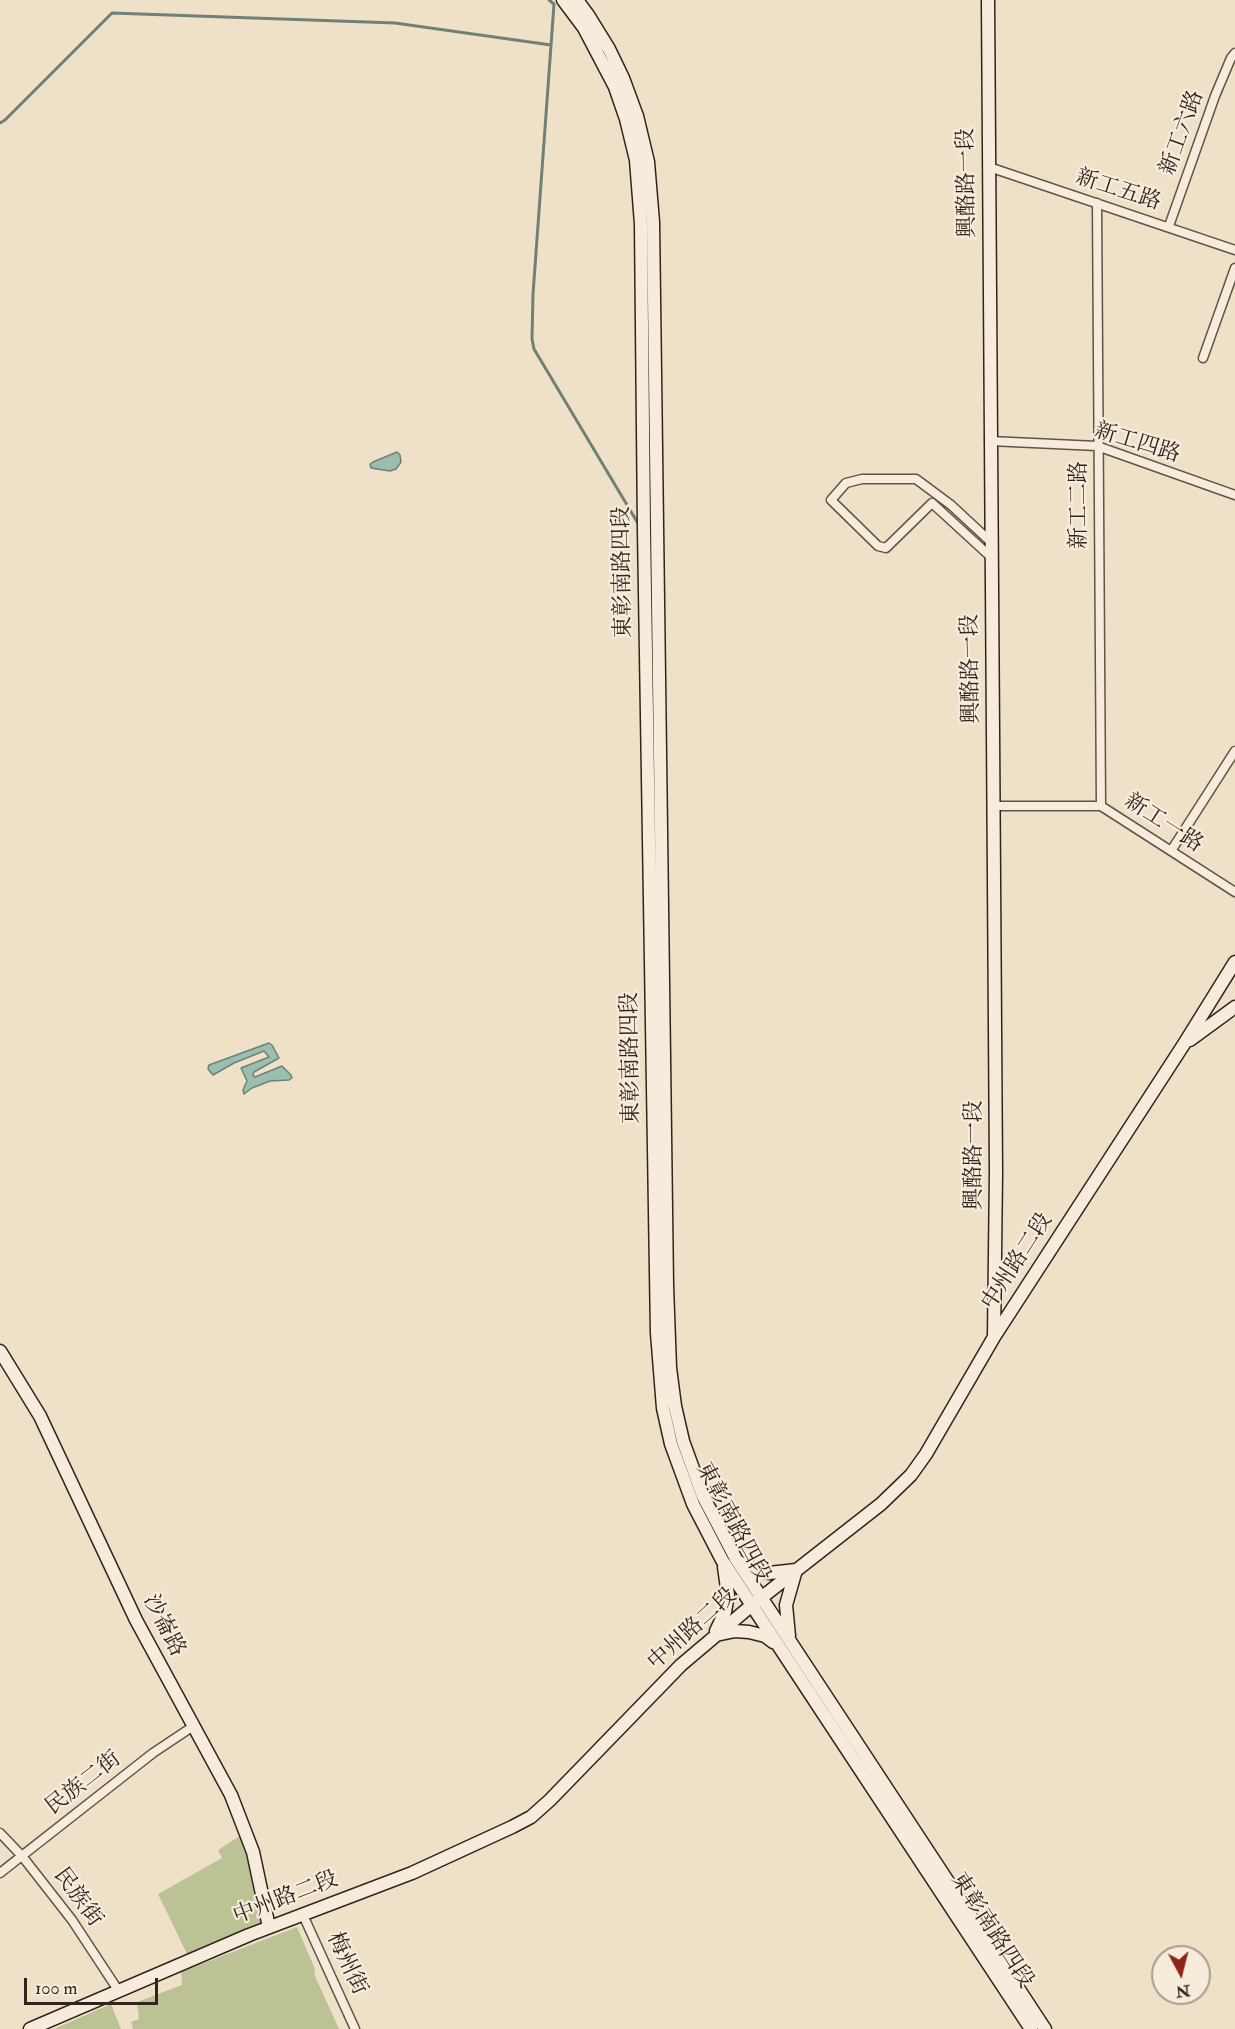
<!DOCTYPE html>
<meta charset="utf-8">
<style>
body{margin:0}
#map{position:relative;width:1235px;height:2029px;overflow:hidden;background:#efe1c7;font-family:"IM FELL Double Pica",serif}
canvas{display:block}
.north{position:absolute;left:1151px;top:1945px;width:60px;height:60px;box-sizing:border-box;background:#f5ecdb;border:2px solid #a79c8f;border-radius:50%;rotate:173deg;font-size:16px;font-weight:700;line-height:24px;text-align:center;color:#31241e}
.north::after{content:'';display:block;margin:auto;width:21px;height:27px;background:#8f2418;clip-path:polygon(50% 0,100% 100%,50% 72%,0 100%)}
.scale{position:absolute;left:24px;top:1978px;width:134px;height:27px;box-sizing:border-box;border:3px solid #31241e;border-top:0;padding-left:8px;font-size:18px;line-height:21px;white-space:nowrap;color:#31241e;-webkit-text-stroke:4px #f5ecdb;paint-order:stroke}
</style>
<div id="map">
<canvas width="1235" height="2029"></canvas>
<div class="north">N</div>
<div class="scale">100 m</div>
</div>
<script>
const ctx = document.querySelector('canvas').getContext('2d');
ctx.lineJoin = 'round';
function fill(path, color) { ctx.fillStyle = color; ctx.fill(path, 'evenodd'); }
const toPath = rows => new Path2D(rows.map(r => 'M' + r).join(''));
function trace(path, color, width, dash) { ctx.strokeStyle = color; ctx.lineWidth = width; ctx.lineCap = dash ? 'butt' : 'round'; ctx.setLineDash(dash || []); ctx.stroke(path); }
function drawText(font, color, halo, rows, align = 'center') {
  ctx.font = font + ' "IM FELL Double Pica","Noto Serif TC",serif'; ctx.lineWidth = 4.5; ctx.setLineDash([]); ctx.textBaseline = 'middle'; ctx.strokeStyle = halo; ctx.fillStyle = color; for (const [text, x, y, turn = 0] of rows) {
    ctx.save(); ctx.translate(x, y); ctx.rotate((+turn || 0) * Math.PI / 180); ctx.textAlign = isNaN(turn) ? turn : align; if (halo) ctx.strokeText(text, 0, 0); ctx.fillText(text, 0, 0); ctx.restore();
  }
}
fill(toPath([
 [243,1834,264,1922,188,1956,158,1894,222,1858,218,1850],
 [297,1927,315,1969,314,1974,339,2029,133,2029,131,2022,139,2019,137,2002,182,1985,181,1972],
 [111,2004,121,2029,54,2029]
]), '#bbc294');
const water = toPath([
 [397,452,400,455,401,462,396,469,390,471,371,468,370,464,373,462,397,452],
 [269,1043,272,1045,279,1058,254,1072,253,1075,255,1077,282,1066,291,1075,292,1078,289,1080,270,1081,252,1088,244,1094,243,1090,247,1081,241,1068,269,1057,264,1051,234,1063,213,1075,208,1069,209,1065,269,1043]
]);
fill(water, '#9abeb0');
trace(water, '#708076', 1.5);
trace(toPath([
 [549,0,554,4,533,294,532,339,534,349,639,525],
 [0,123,5,120,112,13,395,23,551,45]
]), '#708076', 3);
const street = toPath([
 [989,167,1235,250],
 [1097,203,1101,806],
 [1169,226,1215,96,1231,58,1235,53],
 [1203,358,1235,268],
 [990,441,1097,446,1235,495],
 [992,543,951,505,916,479,862,479,846,483,831,500,878,546,886,548,932,503,992,558],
 [993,806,1101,806,1235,892],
 [1171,851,1235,751],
 [0,1833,22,1856,72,1920,118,1990],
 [0,1873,153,1753,192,1727],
 [303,1915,355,2029]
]);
const secondary = toPath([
 [563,0,584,28,615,87,626,119,636,160,641,224,644,530,657,1333,663,1408,671,1444,693,1504,722,1560,1031,2029],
 [577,0,588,15,609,49,623,78,637,116,648,162,653,222,667,1286,670,1368,675,1406,683,1441,703,1496,736,1559,1045,2029],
 [988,0,996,1172,994,1337],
 [1190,1040,1235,1007],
 [0,1351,40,1416,136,1620,231,1795,253,1852,269,1927],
 [739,1562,755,1570,769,1573,796,1570,786,1605,789,1636],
 [716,1631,725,1612,728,1595,724,1567],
 [716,1635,735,1631,749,1632,765,1636,773,1642],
 [30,2029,249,1935,412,1873,512,1827,531,1817,550,1800,681,1665,752,1605,881,1504,911,1475,926,1454,994,1337,1184,1044,1235,962]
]);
trace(street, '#605348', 11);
trace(secondary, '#31241e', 15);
trace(street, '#f5ecdb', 8);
trace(secondary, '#f5ecdb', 12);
drawText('22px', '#31241e', '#f5ecdb', [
 ["新工六路",1183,133,-70],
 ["興酪路一段",968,183,-91],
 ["新工五路",1118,191,18],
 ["新工四路",1137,444,17],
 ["新工二路",1080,505,-90],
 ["東彰南路四段",624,572,-91],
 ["興酪路一段",972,669,-91],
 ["新工一路",1163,824,33],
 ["東彰南路四段",632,1058,-91],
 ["興酪路一段",975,1155,-90],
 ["中州路二段",1018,1262,-57],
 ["東彰南路四段",732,1523,62],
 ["沙崙路",163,1626,63],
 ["中州路二段",693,1630,-42],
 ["民族二街",84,1784,-38],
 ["民族街",77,1898,54],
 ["中州路二段",286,1899,-21],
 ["東彰南路四段",991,1931,57],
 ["梅州街",346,1964,65]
]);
</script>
